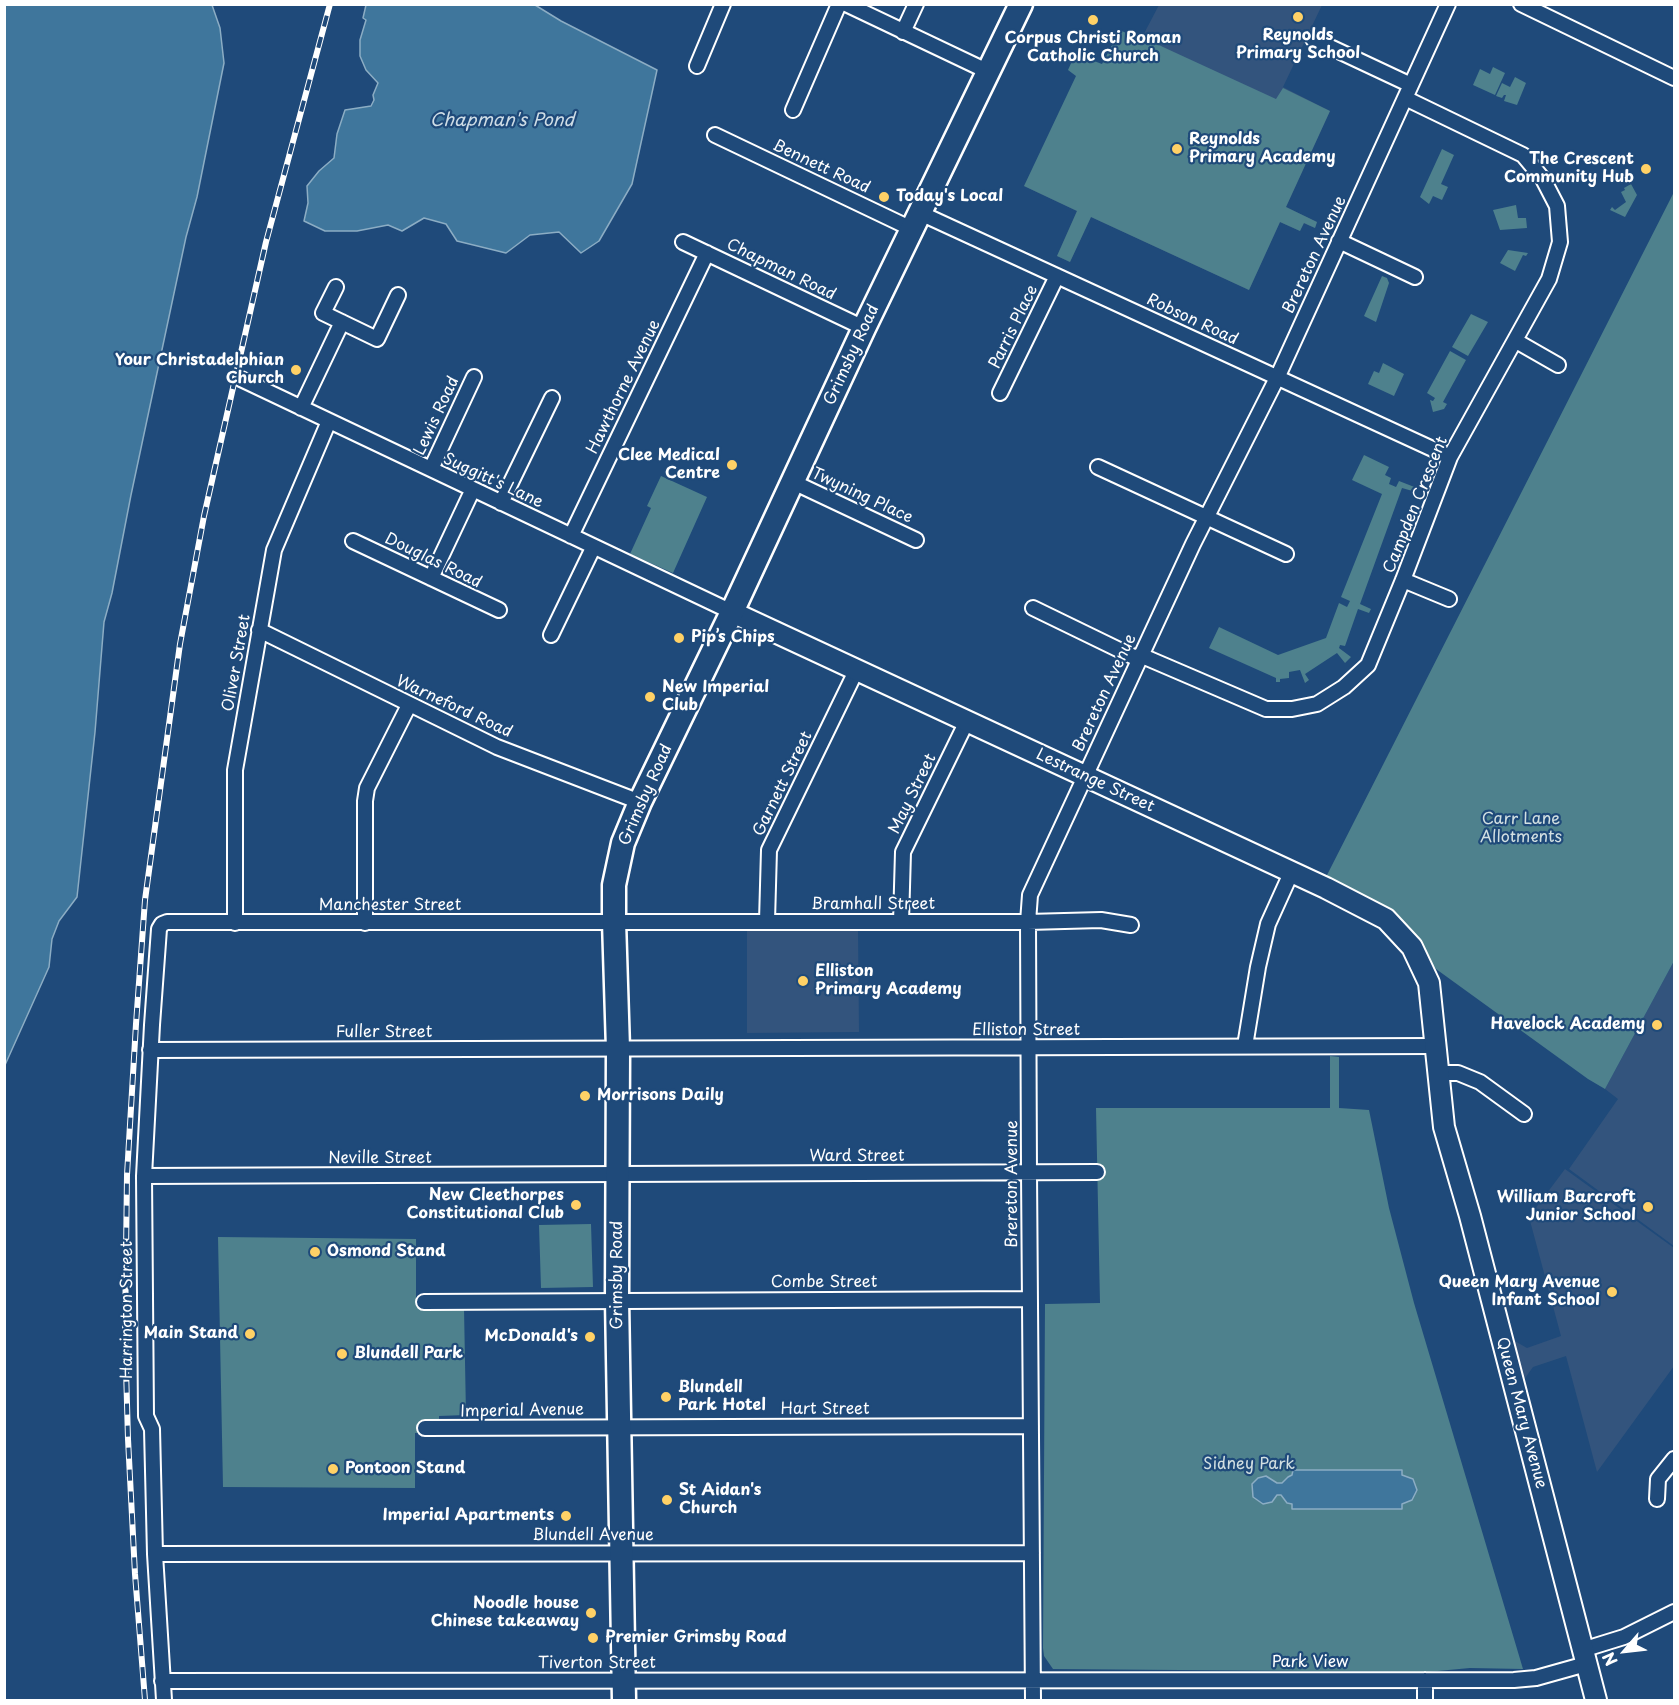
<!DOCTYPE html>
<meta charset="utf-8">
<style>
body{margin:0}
#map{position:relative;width:1679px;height:1705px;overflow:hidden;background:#1f4a7a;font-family:"Playpen Sans",sans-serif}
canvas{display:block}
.frame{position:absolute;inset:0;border:6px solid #fff;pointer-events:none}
.north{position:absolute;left:1595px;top:1621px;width:60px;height:60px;-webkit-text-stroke:4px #1f4a7a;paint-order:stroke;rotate:242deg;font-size:16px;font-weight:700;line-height:24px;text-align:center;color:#fff}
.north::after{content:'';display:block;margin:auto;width:21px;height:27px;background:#fff;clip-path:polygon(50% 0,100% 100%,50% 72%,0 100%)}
</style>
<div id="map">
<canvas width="1679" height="1705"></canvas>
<div class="frame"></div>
<div class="north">N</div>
</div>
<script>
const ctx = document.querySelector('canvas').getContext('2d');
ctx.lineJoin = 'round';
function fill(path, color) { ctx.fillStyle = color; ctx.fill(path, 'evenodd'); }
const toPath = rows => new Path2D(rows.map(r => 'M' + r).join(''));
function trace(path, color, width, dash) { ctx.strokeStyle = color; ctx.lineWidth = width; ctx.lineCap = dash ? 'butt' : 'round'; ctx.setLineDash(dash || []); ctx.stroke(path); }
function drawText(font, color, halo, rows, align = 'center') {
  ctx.font = font + ' "Playpen Sans",sans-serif'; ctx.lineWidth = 4.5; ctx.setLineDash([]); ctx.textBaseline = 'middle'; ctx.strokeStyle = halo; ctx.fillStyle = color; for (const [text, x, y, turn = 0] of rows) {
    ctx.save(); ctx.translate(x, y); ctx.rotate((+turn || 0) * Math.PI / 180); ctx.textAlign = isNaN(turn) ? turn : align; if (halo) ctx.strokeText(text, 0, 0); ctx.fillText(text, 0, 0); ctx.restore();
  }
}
fill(toPath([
 [1159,5,1322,5,1283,87,1330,111,1286,207,1317,222,1315,228,1303,223,1300,231,1280,222,1249,290,1091,217,1070,262,1057,256,1077,211,1024,186,1117,85],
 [858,929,859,1032,747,1033,747,930],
 [1674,961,1674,1246,1569,1169,1618,1099,1605,1089],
 [1565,1169,1674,1248,1674,1366,1597,1472,1566,1356,1533,1367,1523,1381,1513,1340,1527,1348,1561,1336,1529,1217]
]), '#33547d');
fill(toPath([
 [1120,30,1128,34,1130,30,1163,47,1276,99,1283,88,1330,111,1286,207,1317,222,1315,228,1304,223,1300,231,1280,222,1249,290,1091,217,1070,262,1057,256,1077,211,1024,186,1076,76,1068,70,1077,50,1081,52,1083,48,1097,54,1094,61,1102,64],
 [1493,67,1505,73,1495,95,1473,85,1480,69,1490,74],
 [1515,77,1526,83,1517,105,1504,101,1506,95,1504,95,1502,98,1496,96,1502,83,1510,87],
 [1442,149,1454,155,1441,184,1448,187,1442,200,1433,196,1429,204,1420,197],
 [1631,184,1637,195,1625,217,1610,210,1612,207,1615,210,1626,202,1621,192,1625,190,1624,188],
 [1674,192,1674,961,1605,1089,1588,1079,1436,969,1419,946,1326,877],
 [1516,205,1518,218,1526,218,1527,228,1500,230,1493,210],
 [1508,250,1528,253,1526,256,1523,255,1515,271,1500,263],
 [1382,276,1387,278,1389,283,1376,322,1364,316],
 [1471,314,1488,322,1468,356,1452,347],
 [1450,351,1466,360,1443,402,1447,404,1444,409,1433,412,1430,400,1433,401,1435,398,1427,393],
 [1383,363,1404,374,1394,396,1368,384,1374,371,1379,373],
 [1364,455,1389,467,1385,475,1391,478,1389,484,1396,487,1399,481,1417,488,1416,492,1402,488,1360,604,1371,609,1369,613,1358,609,1345,646,1340,645,1339,648,1351,657,1345,663,1337,653,1305,674,1309,680,1305,683,1300,670,1289,672,1289,678,1280,679,1280,682,1276,682,1276,678,1209,648,1219,627,1278,655,1326,638,1339,603,1347,607,1350,601,1341,597,1382,494,1352,480],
 [661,476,707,497,673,573,630,554,651,508,647,506],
 [1330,1056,1339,1057,1339,1108,1369,1110,1389,1208,1414,1303,1523,1669,1470,1668,1427,1672,1053,1669,1044,1656,1043,1648,1045,1304,1100,1303,1096,1108,1330,1108],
 [591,1224,593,1287,541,1288,539,1225],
 [218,1237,416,1239,416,1304,464,1308,466,1415,439,1416,439,1434,415,1433,415,1488,223,1487]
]), '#4e818d');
const water = toPath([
 [5,4,212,5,220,28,224,63,197,197,186,237,131,495,112,593,104,622,95,732,77,897,59,921,52,939,49,967,5,1065,5,4],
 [366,5,535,5,561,21,657,70,632,184,599,241,581,253,559,232,530,235,506,253,457,241,446,224,424,218,402,231,388,225,357,231,325,231,304,221,308,203,307,186,319,171,334,158,337,134,345,110,371,106,374,100,373,95,378,83,366,70,360,56,360,40,366,20,363,18,366,5],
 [1293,1470,1402,1470,1402,1475,1413,1479,1417,1490,1412,1500,1402,1504,1402,1509,1292,1509,1292,1504,1287,1503,1281,1495,1277,1495,1272,1502,1263,1504,1253,1497,1252,1484,1258,1478,1266,1476,1277,1483,1282,1483,1288,1477,1292,1475,1293,1470]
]);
fill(water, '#3f769c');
trace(water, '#8cadc4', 1.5);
const street = toPath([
 [846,4,989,72],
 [1521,4,1674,78],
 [903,32,916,4],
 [1313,39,1411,85],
 [697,66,723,4],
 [793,110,839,4],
 [715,135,912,229],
 [920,213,1450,457],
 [1339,241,1415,277],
 [683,242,864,328],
 [336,287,323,313,377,339,398,295],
 [1516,341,1558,365],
 [241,379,732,612],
 [1000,393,1057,276],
 [301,408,342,322],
 [1098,467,1286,554],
 [431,469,474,377],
 [793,482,916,540],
 [501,503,552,398],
 [571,536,707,253],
 [353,541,499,610],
 [431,578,473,489],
 [1403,580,1449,599],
 [1033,608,1138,659],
 [259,630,497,747,640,802],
 [551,635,593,548],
 [1140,655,1266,709,1292,709,1317,704,1344,687,1368,665,1403,580,1450,457,1549,279,1560,242,1557,206,1543,179,1523,155,1405,98],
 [767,921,769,850,857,669],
 [901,922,903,852,967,721],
 [235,923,235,770,274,550,329,421],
 [365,923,365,801,367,788,409,705],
 [1245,1046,1258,967,1268,924,1292,871],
 [150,1050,1435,1046],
 [1437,1073,1458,1073,1480,1082,1524,1114],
 [144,1176,1097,1172],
 [424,1302,1030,1299],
 [425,1428,1031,1426],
 [1657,1499,1658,1479,1674,1459],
 [155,1554,1032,1553],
 [1582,1650,1624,1637,1674,1612],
 [1425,1680,1425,1700],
 [162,1681,1514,1680,1536,1678,1586,1664],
 [164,1700,155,1554,152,1429,146,1416,144,1176,152,1025,159,929,162,924,167,922,1028,922,1101,920,1131,925],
 [1033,1700,1029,1173,1028,922,1030,895,1193,544,1277,378,1448,4]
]);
const secondary = toPath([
 [732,612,1326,888,1386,919,1412,947,1429,983,1444,1127,1470,1216,1596,1700]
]);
const primary = toPath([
 [624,1700,617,1300,618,1049,614,921,614,885,623,843,640,802,732,612,864,328,1021,4]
]);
trace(street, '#fff', 18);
trace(secondary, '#fff', 24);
trace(primary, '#fff', 27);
trace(street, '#1f4a7a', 14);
trace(secondary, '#1f4a7a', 20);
trace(primary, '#1f4a7a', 22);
const rail = toPath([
 [145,1700,135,1574,128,1439,125,1333,127,1175,136,1024,145,900,180,644,204,516,266,242,330,4]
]);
trace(rail, '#fff', 6);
trace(rail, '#1f4a7a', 4, [11]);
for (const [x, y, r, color] of [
 [1298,17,6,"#ffd166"],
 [1093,20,6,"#ffd166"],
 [1177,149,6,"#ffd166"],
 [1646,169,6,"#ffd166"],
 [884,197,6,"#ffd166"],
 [296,370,6,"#ffd166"],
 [732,465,6,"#ffd166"],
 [679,638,6,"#ffd166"],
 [650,697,6,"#ffd166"],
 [803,981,6,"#ffd166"],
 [1657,1025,6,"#ffd166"],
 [585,1096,6,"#ffd166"],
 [576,1205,6,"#ffd166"],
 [1648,1207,6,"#ffd166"],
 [315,1252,6,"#ffd166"],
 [1612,1292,6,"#ffd166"],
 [250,1334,6,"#ffd166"],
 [590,1337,6,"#ffd166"],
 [342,1354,6,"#ffd166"],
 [666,1397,6,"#ffd166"],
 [333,1469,6,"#ffd166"],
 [667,1500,6,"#ffd166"],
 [566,1516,6,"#ffd166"],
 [591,1613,6,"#ffd166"],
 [593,1638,6,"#ffd166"]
]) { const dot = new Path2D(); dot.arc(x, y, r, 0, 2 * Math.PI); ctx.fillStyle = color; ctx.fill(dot); trace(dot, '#1f4a7a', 2); }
drawText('bold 16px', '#fff', '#1f4a7a', [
 ["Reynolds",1298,36,"center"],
 ["Primary School",1298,54,"center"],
 ["Corpus Christi Roman",1093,39,"center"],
 ["Catholic Church",1093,57,"center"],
 ["Reynolds",1189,140],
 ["Primary Academy",1189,158],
 ["The Crescent",1634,160,"right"],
 ["Community Hub",1634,178,"right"],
 ["Today's Local",896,197],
 ["Your Christadelphian",284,361,"right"],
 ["Church",284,379,"right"],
 ["Clee Medical",720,456,"right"],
 ["Centre",720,474,"right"],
 ["Pip’s Chips",691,638],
 ["New Imperial",662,688],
 ["Club",662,706],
 ["Elliston",815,972],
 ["Primary Academy",815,990],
 ["Havelock Academy",1645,1025,"right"],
 ["Morrisons Daily",597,1096],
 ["New Cleethorpes",564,1196,"right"],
 ["Constitutional Club",564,1214,"right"],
 ["William Barcroft",1636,1198,"right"],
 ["Junior School",1636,1216,"right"],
 ["Osmond Stand",327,1252],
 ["Queen Mary Avenue",1600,1283,"right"],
 ["Infant School",1600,1301,"right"],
 ["Main Stand",238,1334,"right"],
 ["McDonald's",578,1337,"right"],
 ["Blundell Park",354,1354],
 ["Blundell",678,1388],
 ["Park Hotel",678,1406],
 ["Pontoon Stand",345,1469],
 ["St Aidan's",679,1491],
 ["Church",679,1509],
 ["Imperial Apartments",554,1516,"right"],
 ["Noodle house",579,1604,"right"],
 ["Chinese takeaway",579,1622,"right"],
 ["Premier Grimsby Road",605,1638]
], 'left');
drawText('16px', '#fff', '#1f4a7a', [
 ["Bennett Road",821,167,25],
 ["Brereton Avenue",1315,255,-65],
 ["Chapman Road",781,270,26],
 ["Robson Road",1192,320,25],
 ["Parris Place",1014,327,-64],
 ["Grimsby Road",852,355,-65],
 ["Hawthorne Avenue",624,387,-64],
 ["Lewis Road",437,416,-65],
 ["Suggitt's Lane",493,481,25],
 ["Twyning Place",862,496,25],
 ["Campden Crescent",1416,505,-68],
 ["Douglas Road",433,561,26],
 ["Oliver Street",237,663,-80],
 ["Brereton Avenue",1105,693,-65],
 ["Warneford Road",454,707,25],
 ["Lestrange Street",1095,781,25],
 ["Garnett Street",783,784,-64],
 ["May Street",913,794,-64],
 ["Grimsby Road",646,795,-66],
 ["Bramhall Street",873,905],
 ["Manchester Street",390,906],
 ["Elliston Street",1026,1031],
 ["Fuller Street",384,1033],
 ["Ward Street",857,1157],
 ["Neville Street",380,1159],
 ["Brereton Avenue",1013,1184,-90],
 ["Grimsby Road",618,1275,-90],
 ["Combe Street",824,1283],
 ["Harrington Street",128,1310,-90],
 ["Hart Street",825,1410],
 ["Imperial Avenue",522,1411,-1],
 ["Queen Mary Avenue",1521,1413,75],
 ["Blundell Avenue",593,1536],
 ["Park View",1310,1663],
 ["Tiverton Street",597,1664]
]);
drawText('16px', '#d3e0e2', '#1f4a7a', [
 ["Carr Lane",1521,820],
 ["Allotments",1521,838],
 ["Sidney Park",1249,1465]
]);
drawText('italic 18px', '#cfdde6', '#1f4a7a', [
 ["Chapman's Pond",502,121]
]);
</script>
